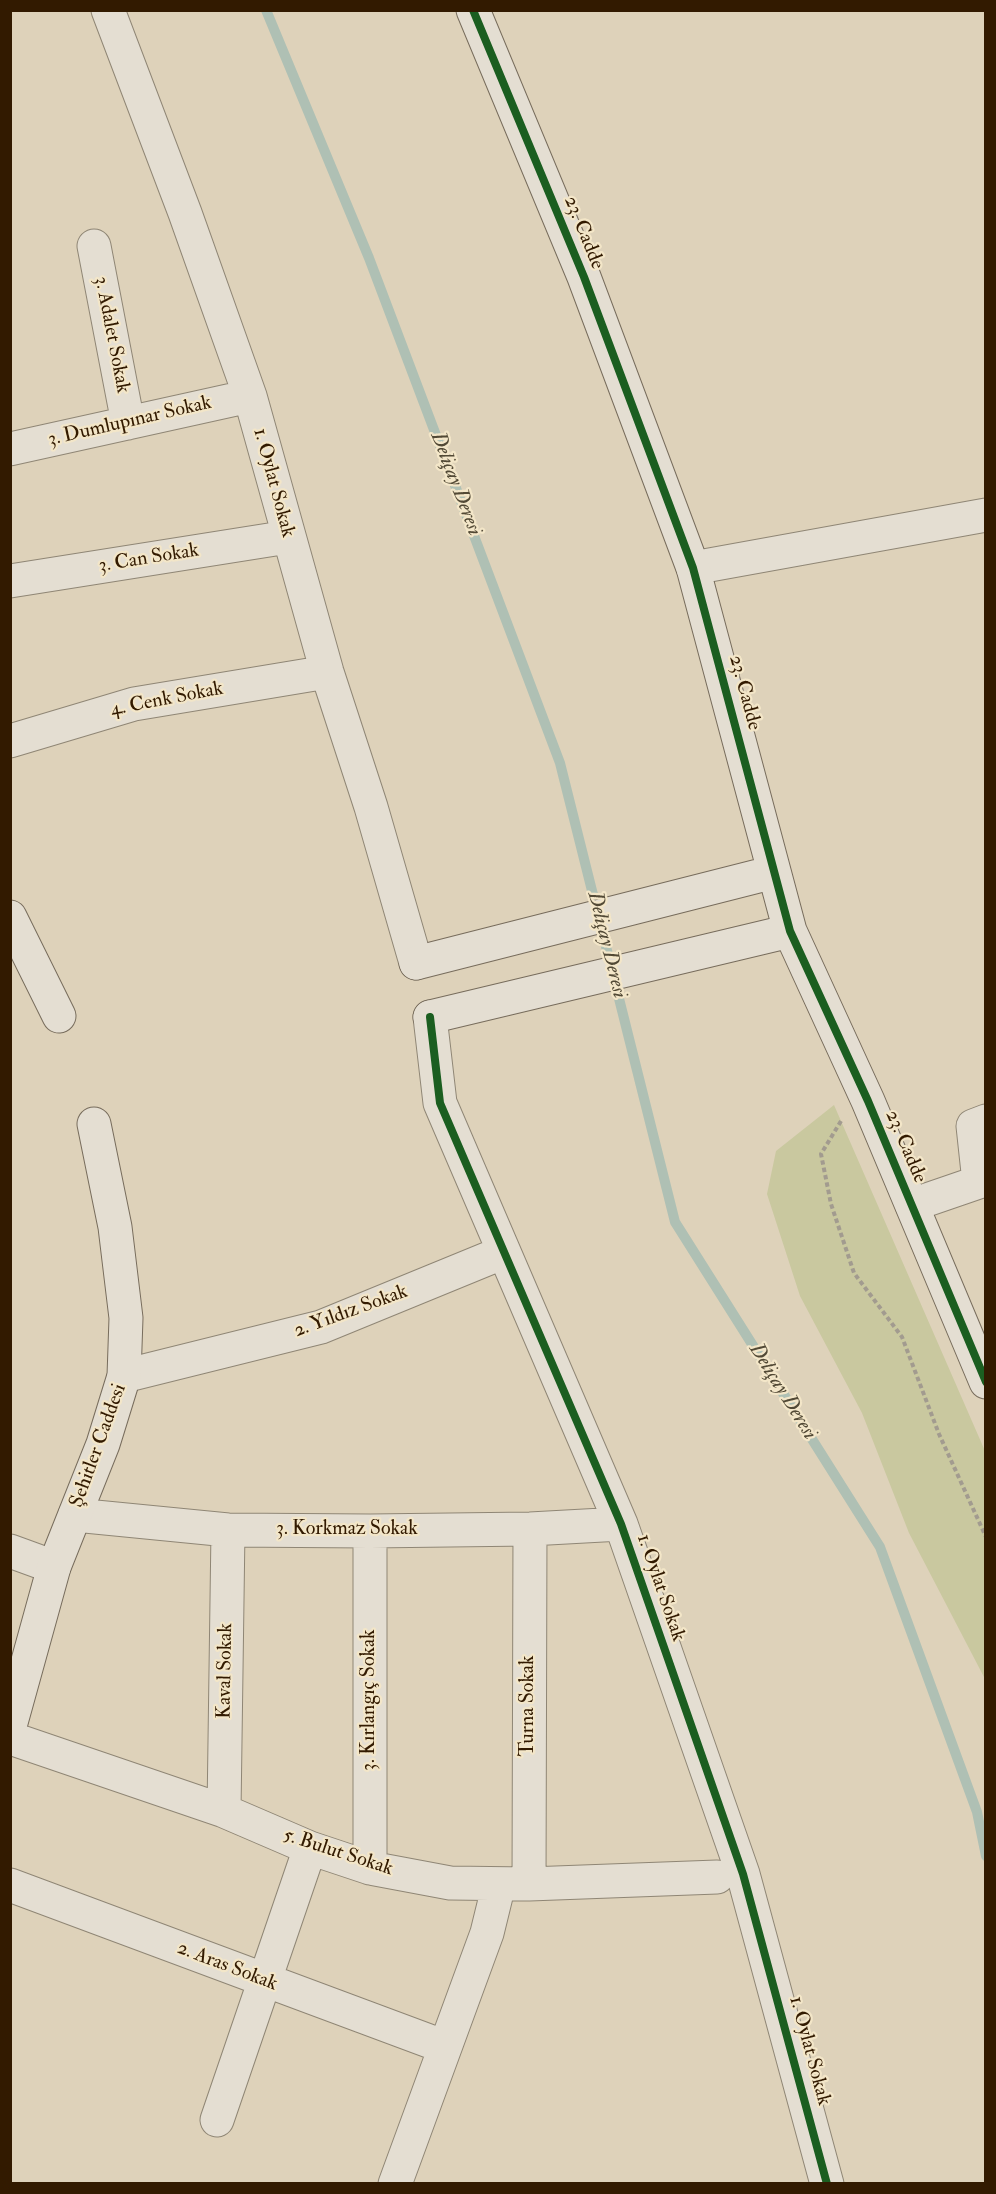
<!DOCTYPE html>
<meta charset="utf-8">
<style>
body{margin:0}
#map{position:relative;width:996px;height:2194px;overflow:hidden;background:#ded2ba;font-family:"IM FELL Double Pica",serif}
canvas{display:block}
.frame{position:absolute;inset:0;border:12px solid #321a00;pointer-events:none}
</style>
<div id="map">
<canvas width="996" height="2194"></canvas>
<div class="frame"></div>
</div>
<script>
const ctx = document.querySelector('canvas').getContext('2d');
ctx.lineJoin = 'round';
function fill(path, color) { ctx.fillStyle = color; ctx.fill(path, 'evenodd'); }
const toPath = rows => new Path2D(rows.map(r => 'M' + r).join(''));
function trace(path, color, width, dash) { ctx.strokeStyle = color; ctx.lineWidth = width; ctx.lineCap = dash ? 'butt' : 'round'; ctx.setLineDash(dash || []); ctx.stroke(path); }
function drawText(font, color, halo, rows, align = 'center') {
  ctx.font = font + ' "IM FELL Double Pica",serif'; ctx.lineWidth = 4.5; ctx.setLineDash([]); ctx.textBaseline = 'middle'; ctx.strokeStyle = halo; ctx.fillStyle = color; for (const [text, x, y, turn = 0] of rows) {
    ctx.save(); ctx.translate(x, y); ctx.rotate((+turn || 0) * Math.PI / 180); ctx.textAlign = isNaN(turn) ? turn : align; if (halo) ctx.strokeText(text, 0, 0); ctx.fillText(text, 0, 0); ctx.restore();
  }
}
fill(toPath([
 [834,1105,985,1451,985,1679,909,1533,862,1413,800,1296,767,1194,776,1151]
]), '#c9c89f');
trace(toPath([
 [266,10,369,258,560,763,675,1222,880,1547,977,1812,986,1856]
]), '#afc0b4', 10);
const street = toPath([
 [108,10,185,213,250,396,327,672,371,807,416,963],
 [94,246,128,423],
 [10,449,250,396],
 [693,568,986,515],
 [10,581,288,537],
 [10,741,134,704,327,672],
 [430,1017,440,1103,621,1524,743,1874,827,2184],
 [912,1205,979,1182,973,1126,986,1121],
 [124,1376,321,1327,504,1252],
 [75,1515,228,1530,370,1531,530,1529,621,1524],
 [370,1531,370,1868],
 [10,1551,54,1567],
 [10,1738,224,1811,310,1848,370,1868,450,1883,529,1884,717,1877],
 [224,1811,228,1530],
 [529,1884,530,1529],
 [10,1885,445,2047],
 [217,2120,310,1848],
 [395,2184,487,1933,499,1884]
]);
const secondary = toPath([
 [473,10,584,277,693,568,790,931,868,1101,986,1382],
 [10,917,59,1016],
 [416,963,774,872],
 [430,1017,790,931],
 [10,1726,54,1567,103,1444,124,1376,126,1318,115,1227,94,1124]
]);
trace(street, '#8f8675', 35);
trace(secondary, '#776c5c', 35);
trace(toPath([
 [841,1121,821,1154,831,1204,854,1273,902,1337,939,1434,986,1537]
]), '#a29b8f', 4, [4.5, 3]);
trace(street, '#e4ded2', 33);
trace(secondary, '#e4ded2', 33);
trace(toPath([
 [473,10,584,277,693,568,790,931,868,1101,986,1382],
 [430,1017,440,1103,621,1524,743,1874,827,2184]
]), '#1b5e20', 8);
drawText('20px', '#321a00', '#f3e6c8', [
 ["23. Cadde",583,233,68],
 ["3. Adalet Sokak",111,335,79],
 ["3. Dumlupınar Sokak",130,422,-13],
 ["1. Oylat Sokak",273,483,75],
 ["3. Can Sokak",149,559,-9],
 ["23. Cadde",744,693,75],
 ["4. Cenk Sokak",167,700,-11],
 ["23. Cadde",905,1147,67],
 ["2. Yıldız Sokak",351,1312,-20],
 ["Şehitler Caddesi",99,1446,-70],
 ["3. Korkmaz Sokak",347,1530],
 ["1. Oylat Sokak",660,1588,71],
 ["Kaval Sokak",226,1671,-89],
 ["3. Kırlangıç Sokak",370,1700,-90],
 ["Turna Sokak",529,1706,-90],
 ["5. Bulut Sokak",338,1853,18],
 ["2. Aras Sokak",227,1967,21],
 ["1. Oylat Sokak",809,2051,75]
]);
drawText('italic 21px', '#524935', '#f3e6c8', [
 ["Deliçay Deresi",455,484,69],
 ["Deliçay Deresi",606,945,76],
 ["Deliçay Deresi",782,1392,58]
]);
</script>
